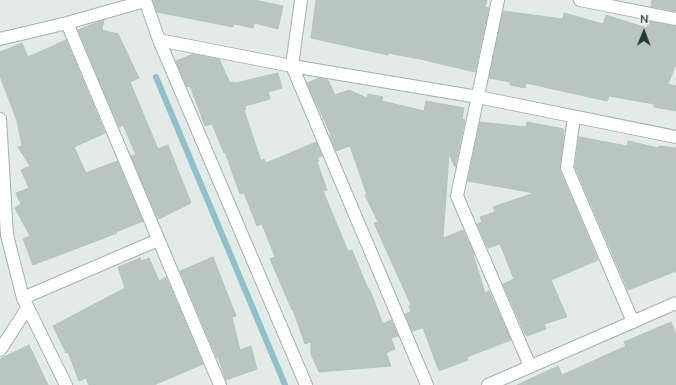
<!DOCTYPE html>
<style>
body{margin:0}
#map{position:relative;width:676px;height:385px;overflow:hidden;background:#e2ebe7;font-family:"Nunito Sans",sans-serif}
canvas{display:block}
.north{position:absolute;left:624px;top:12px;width:40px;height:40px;-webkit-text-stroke:3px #f3f8f5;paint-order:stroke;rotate:1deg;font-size:11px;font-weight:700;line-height:16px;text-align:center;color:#243a34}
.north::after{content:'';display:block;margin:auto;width:14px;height:18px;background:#243a34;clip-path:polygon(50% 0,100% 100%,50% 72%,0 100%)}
</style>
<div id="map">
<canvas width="676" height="385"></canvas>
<div class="north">N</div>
</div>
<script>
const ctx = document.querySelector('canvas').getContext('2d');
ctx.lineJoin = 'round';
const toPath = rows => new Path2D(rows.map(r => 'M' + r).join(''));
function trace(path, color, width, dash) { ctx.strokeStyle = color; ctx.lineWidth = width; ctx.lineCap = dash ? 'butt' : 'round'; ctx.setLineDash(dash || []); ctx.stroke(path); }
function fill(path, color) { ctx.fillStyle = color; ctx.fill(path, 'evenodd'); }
trace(toPath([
 [156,77,285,385]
]), '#91c0c9', 6);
const building = toPath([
 [153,0,254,0,283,6,278,29,254,23,253,28,234,24,233,27,157,12,153,0],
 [316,0,487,0,485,7,489,8,475,72,420,59,388,53,388,55,311,38,316,0],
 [652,0,676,0,676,11,651,6,652,0],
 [503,11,563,19,564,13,603,24,606,15,647,28,648,21,676,26,676,64,668,84,676,86,676,111,654,107,654,104,609,96,607,101,526,83,525,88,510,85,510,82,489,78,503,11],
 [104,20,102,30,118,34,139,78,130,82,158,149,168,145,191,203,159,219,156,215,131,156,136,155,123,125,119,127,78,30,104,20],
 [66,40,105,133,74,147,86,173,117,161,143,221,116,232,117,233,33,265,23,239,30,236,15,208,21,204,16,193,29,188,21,170,30,166,18,147,22,146,17,121,0,76,0,52,22,43,28,57,66,40],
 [193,54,219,59,230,83,234,82,235,83,278,73,282,88,268,92,270,99,245,106,246,109,244,110,261,161,264,159,266,163,316,142,322,156,317,158,319,161,317,162,327,190,323,191,348,251,352,250,368,289,369,288,383,324,391,320,398,336,391,338,395,349,386,353,391,366,319,372,311,354,311,342,305,344,293,310,292,310,270,259,275,257,262,224,257,226,244,193,240,194,225,152,224,153,212,124,205,126,190,86,187,87,176,61,193,54],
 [319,78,328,80,335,95,349,90,367,98,368,94,383,97,382,101,424,111,426,101,464,108,462,119,465,120,455,167,449,154,443,238,463,230,474,254,473,254,485,293,489,291,511,340,467,357,468,360,439,371,423,328,412,331,405,314,411,312,409,306,411,305,374,223,378,222,365,195,367,195,350,146,336,151,330,136,331,135,307,83,319,78],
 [480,122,526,127,527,122,564,129,560,171,598,260,551,280,567,317,544,324,546,329,527,336,526,334,525,334,503,284,514,279,500,244,488,248,477,224,482,222,480,217,495,212,493,207,534,193,468,181,480,122],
 [579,137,627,146,628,141,658,148,659,146,676,148,676,271,628,290,575,167,579,137],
 [213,257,236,316,232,317,240,350,251,346,257,369,226,380,218,357,217,358,180,271,213,257],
 [140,258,141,261,149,258,159,281,166,277,203,364,154,385,89,385,86,378,79,381,68,352,66,353,53,326,125,288,118,267,140,258],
 [671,322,676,334,676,385,517,385,558,366,562,375,626,346,624,342,671,322],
 [29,345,48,385,0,385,0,359,29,345]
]);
fill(building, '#b8c5c0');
trace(building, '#b6c4be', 1);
const minor = toPath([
 [145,0,159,40,292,66,478,97,676,137],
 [301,0,292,66,427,385],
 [498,0,457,196,530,366],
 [580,0,676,19],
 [67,23,220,385],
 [0,39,67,23,145,1],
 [159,40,306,385],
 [574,117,567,168,633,322],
 [0,119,7,235,23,298,66,385],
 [23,298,158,240],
 [0,350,28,307],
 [488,385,676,303]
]);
trace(minor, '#a5b2ae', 14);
trace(minor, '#fff', 12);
</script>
